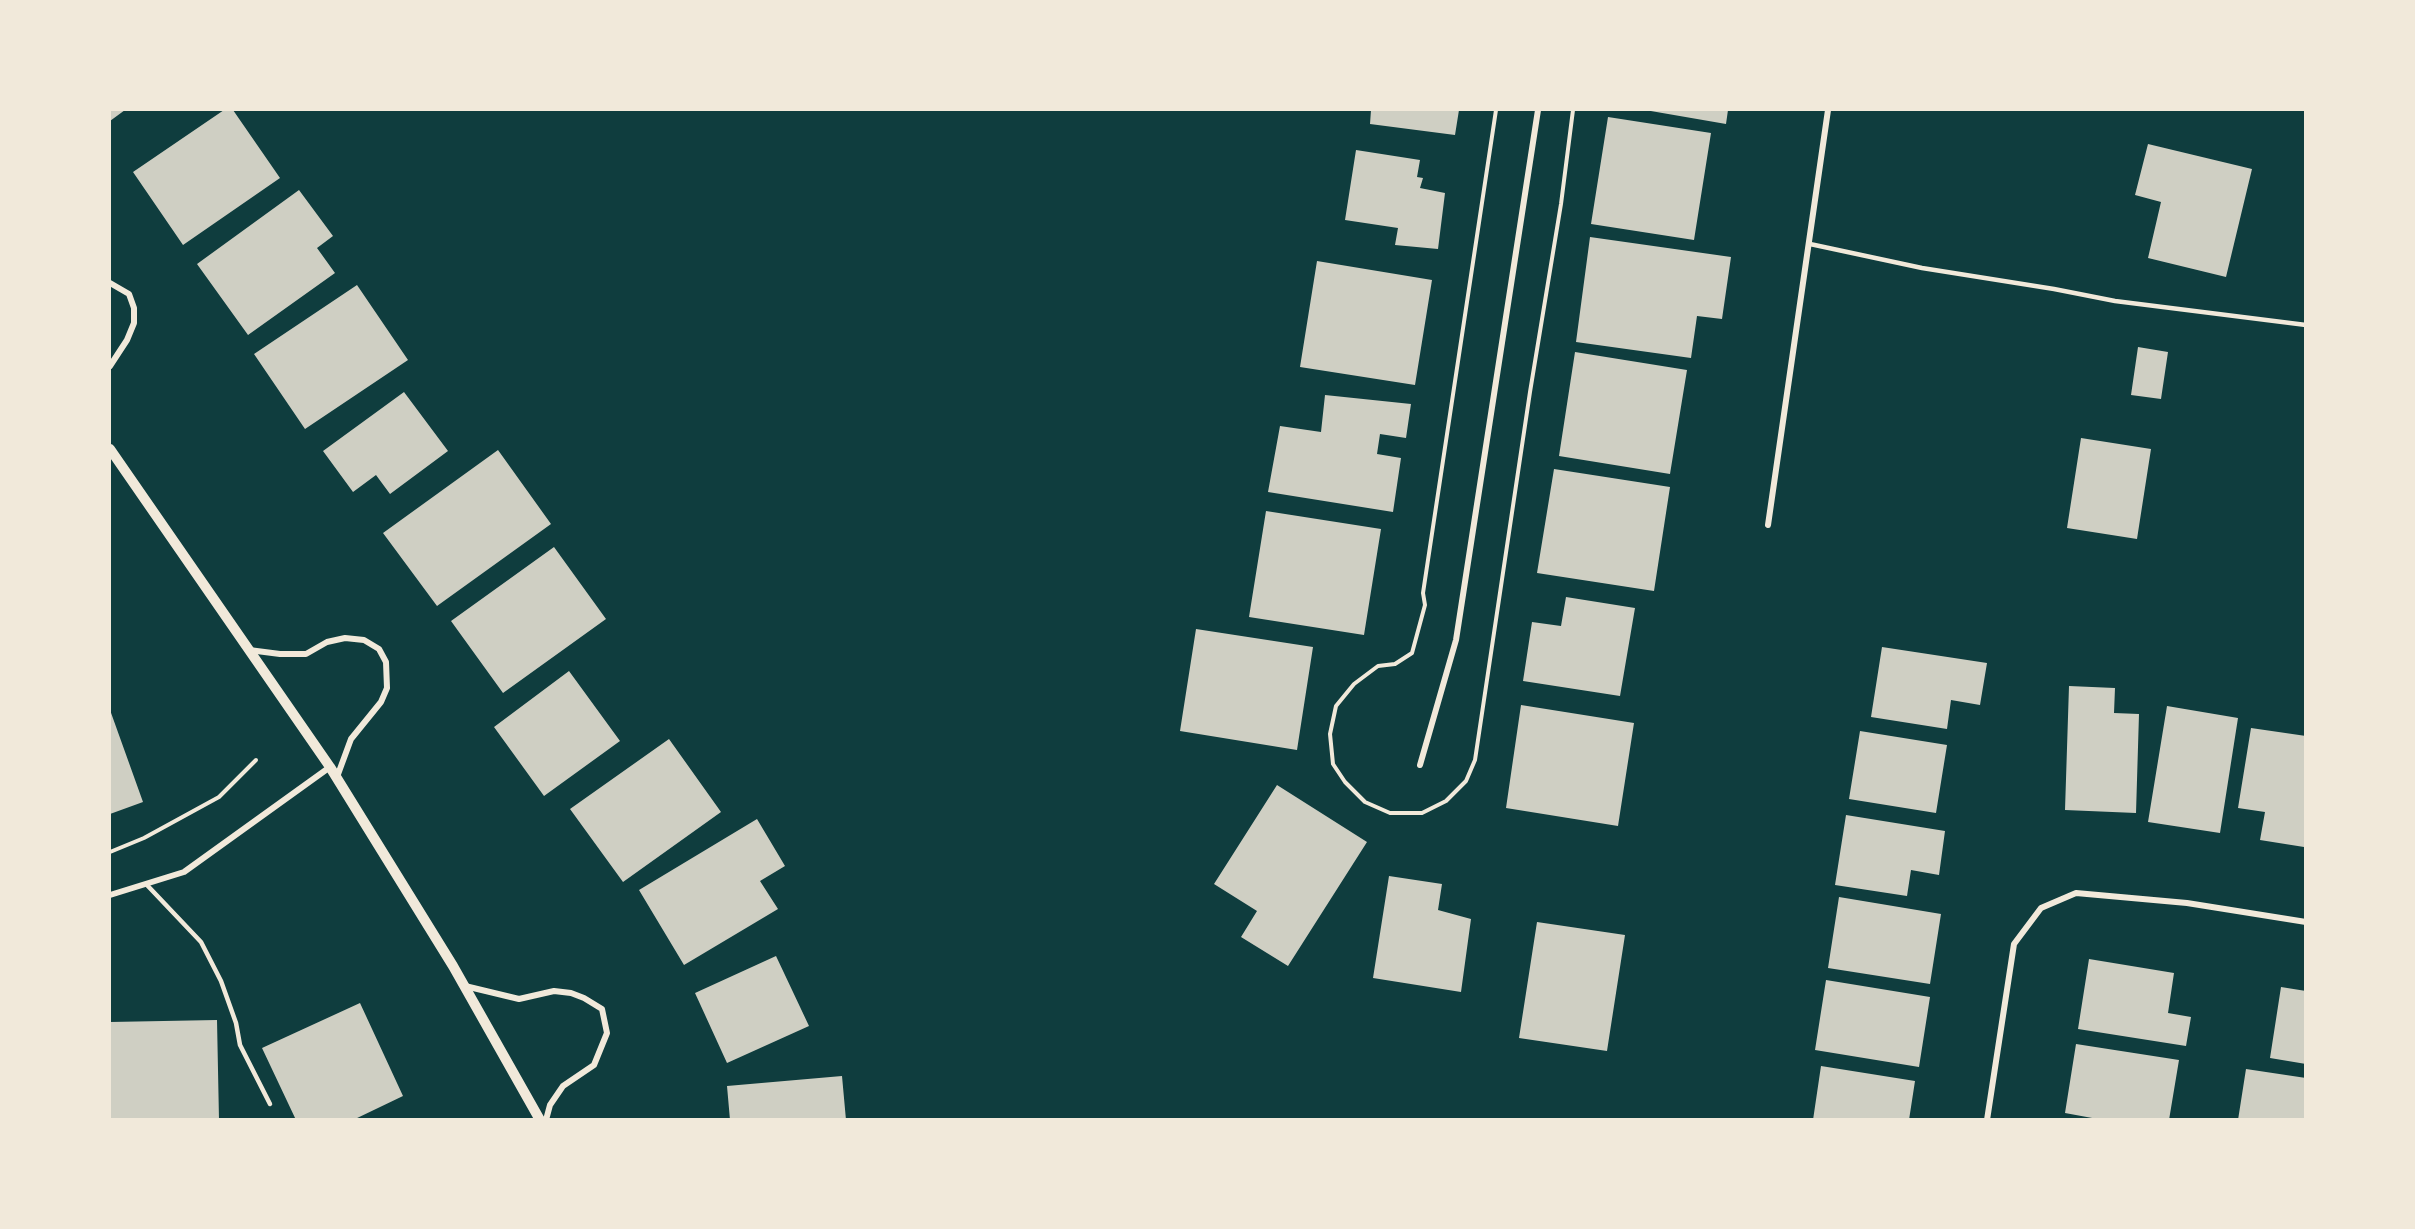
<!DOCTYPE html>
<style>
body{margin:0}
#map{position:relative;width:2415px;height:1229px;overflow:hidden;background:#0f3d3e;font-family:Overpass,sans-serif}
canvas{display:block}
.frame{position:absolute;inset:0;border:111px solid #f1e9da;pointer-events:none}
</style>
<div id="map">
<canvas width="2415" height="1229"></canvas>
<div class="frame"></div>
</div>
<script>
const ctx = document.querySelector('canvas').getContext('2d');
ctx.lineJoin = 'round';
function fill(path, color) { ctx.fillStyle = color; ctx.fill(path, 'evenodd'); }
const toPath = rows => new Path2D(rows.map(r => 'M' + r).join(''));
function trace(path, color, width, dash) { ctx.strokeStyle = color; ctx.lineWidth = width; ctx.lineCap = dash ? 'butt' : 'round'; ctx.setLineDash(dash || []); ctx.stroke(path); }
fill(toPath([
 [110,110,125,110,110,121],
 [224,110,233,110,280,178,183,245,133,172],
 [1371,110,1459,110,1455,135,1370,124],
 [1645,110,1728,110,1726,124],
 [1608,117,1711,133,1694,240,1591,224],
 [2148,144,2252,169,2226,277,2148,258,2161,202,2135,195],
 [1356,150,1420,160,1417,177,1423,178,1420,188,1445,193,1438,249,1395,245,1398,228,1345,220],
 [299,190,333,236,317,248,335,273,248,335,197,264],
 [1590,237,1731,257,1722,319,1697,316,1691,358,1576,342],
 [1317,261,1432,280,1415,385,1300,367],
 [357,285,408,360,305,429,254,354],
 [2138,347,2168,352,2161,399,2131,395],
 [1575,352,1687,370,1670,474,1559,456],
 [404,392,448,451,390,494,376,475,353,492,323,451],
 [1325,395,1411,404,1406,438,1380,434,1377,454,1401,458,1393,512,1268,492,1280,426,1321,432],
 [2081,438,2151,449,2137,539,2067,528],
 [498,450,551,524,437,606,383,533],
 [1554,469,1670,487,1654,591,1537,573],
 [1266,511,1381,529,1364,635,1249,617],
 [554,547,606,619,503,693,451,621],
 [1566,597,1635,608,1620,696,1523,681,1532,622,1561,626],
 [1196,629,1313,647,1297,750,1180,731],
 [1882,647,1987,663,1980,705,1951,700,1947,729,1871,717],
 [569,671,620,741,544,796,494,727],
 [2069,686,2115,688,2114,713,2139,714,2136,813,2065,810],
 [1521,705,1634,723,1618,826,1506,808],
 [2167,706,2238,718,2220,833,2148,822],
 [110,710,143,802,110,814],
 [2251,728,2306,736,2306,835,2304,847,2260,840,2265,812,2238,808],
 [1860,731,1947,745,1936,813,1849,799],
 [669,739,721,812,623,882,570,809],
 [1277,785,1367,842,1288,966,1241,937,1257,911,1214,884],
 [1846,815,1945,831,1939,875,1911,870,1907,896,1835,885],
 [757,819,785,866,760,881,778,909,684,965,639,890],
 [1389,876,1442,884,1438,910,1471,919,1461,992,1373,978],
 [1839,897,1941,914,1930,984,1828,968],
 [1537,922,1625,935,1607,1051,1519,1038],
 [776,956,809,1026,727,1063,695,993],
 [2089,959,2174,973,2168,1013,2191,1017,2186,1046,2078,1029],
 [1826,980,1930,997,1919,1067,1815,1050],
 [2281,987,2306,991,2306,1064,2270,1058],
 [360,1003,403,1096,353,1120,296,1120,262,1048],
 [217,1020,219,1120,110,1120,110,1022],
 [2076,1044,2179,1060,2169,1120,2103,1120,2065,1113],
 [1821,1066,1915,1081,1909,1120,1813,1120],
 [2246,1069,2306,1078,2306,1120,2238,1120],
 [842,1076,846,1120,730,1120,727,1086]
]), '#cfcfc3');
trace(toPath([
 [1496,110,1423,593,1425,605,1412,653,1395,664,1378,666,1354,684,1336,706,1330,734,1333,764,1345,782,1365,802,1390,813,1422,813,1446,801,1466,781,1475,760,1530,392,1561,204,1573,110],
 [110,852,144,838,219,797,256,760]
]), '#f1e9da', 4);
trace(toPath([
 [1810,244,1922,268,2054,289,2115,301,2306,325],
 [146,884,201,942,221,981,236,1023,240,1045,270,1104]
]), '#f1e9da', 4.5);
trace(toPath([
 [110,283,129,294,134,308,134,323,127,340,110,366],
 [1768,525,1828,110],
 [249,650,280,654,306,654,327,642,345,638,364,640,379,649,386,662,387,688,381,702,351,739,337,777],
 [1420,765,1456,640,1538,110],
 [110,895,184,872,330,767],
 [465,986,519,999,554,991,571,993,584,998,602,1009,607,1033,594,1065,563,1086,550,1105,546,1120],
 [1987,1120,2014,944,2041,908,2076,893,2187,903,2306,922]
]), '#f1e9da', 6);
trace(toPath([
 [110,449,330,767,453,966,540,1120]
]), '#f1e9da', 10);
</script>
